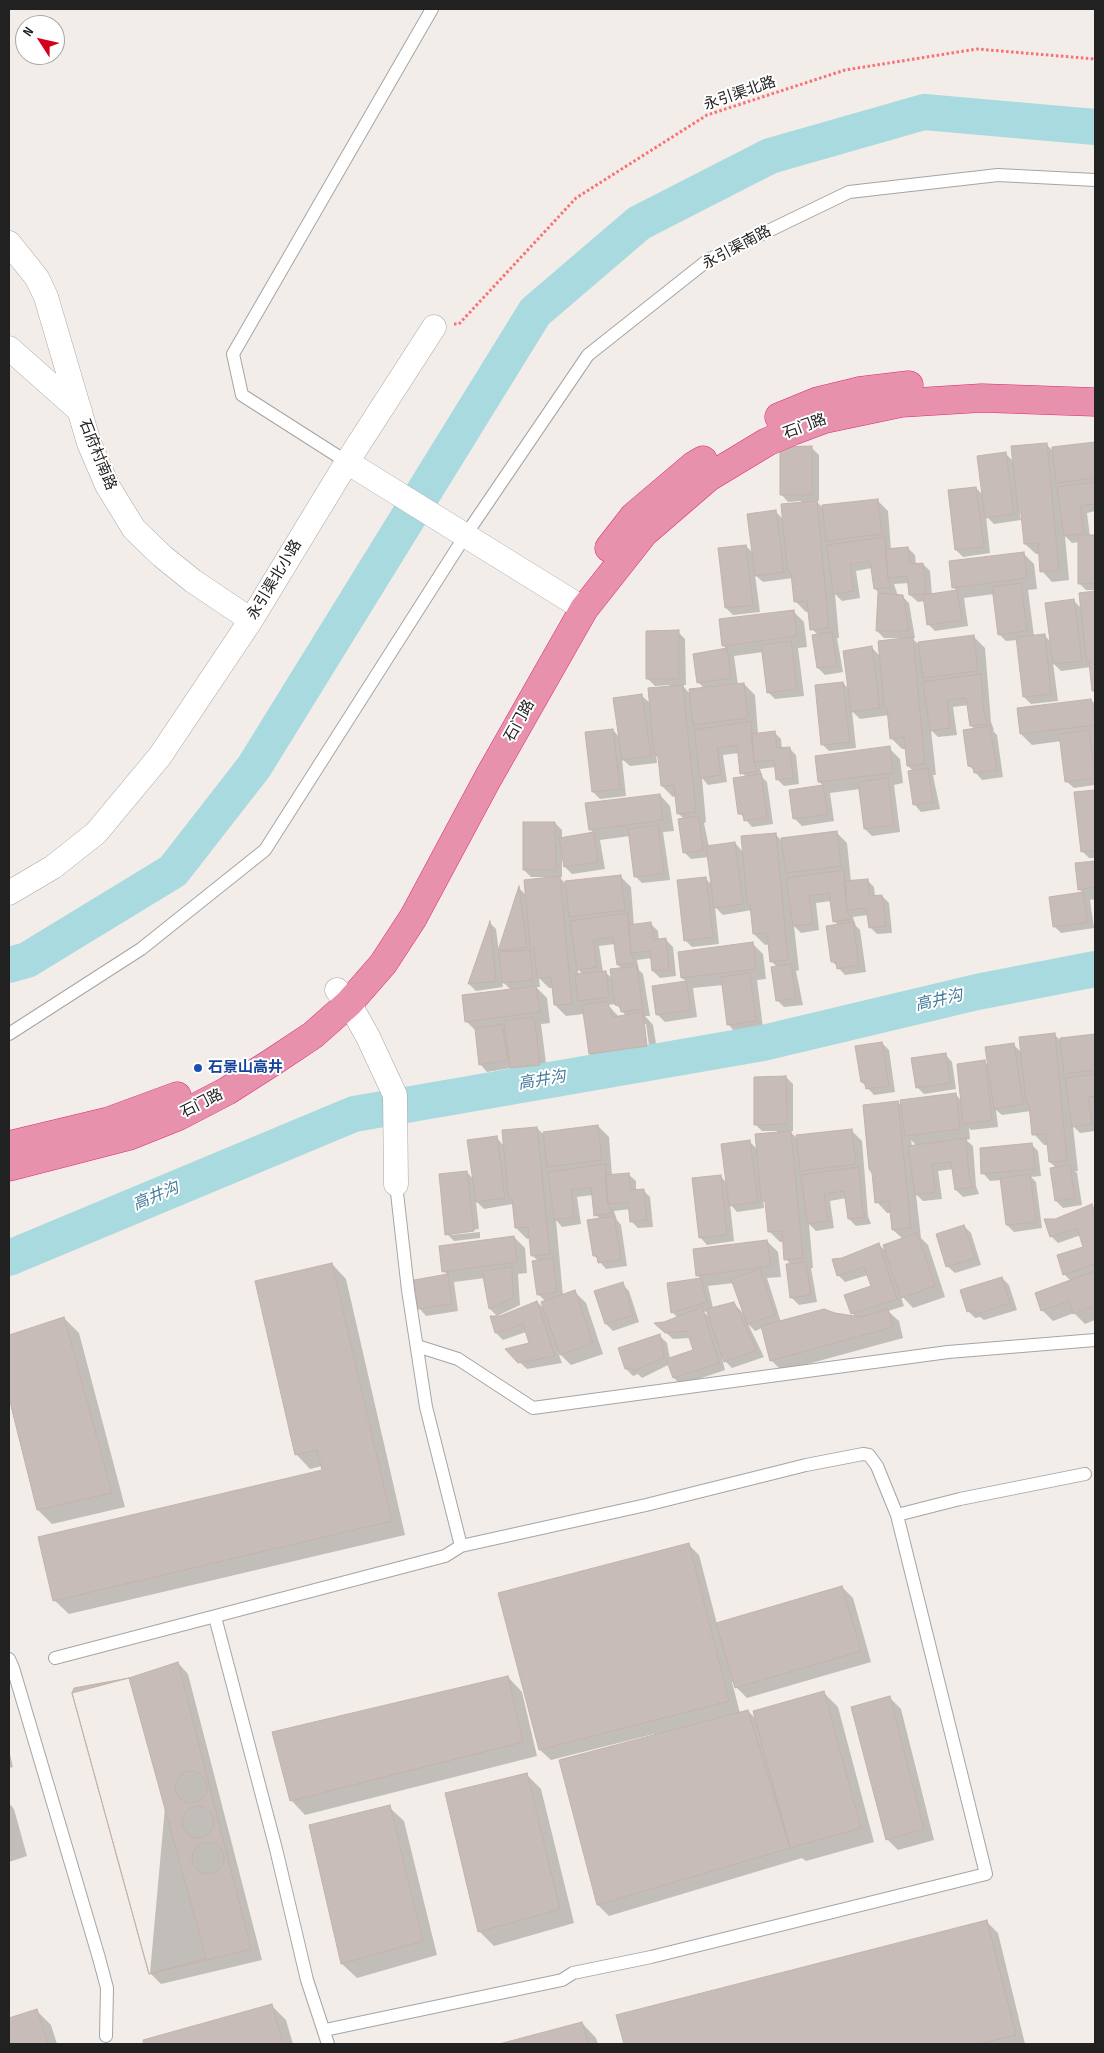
<!DOCTYPE html>
<meta charset="utf-8">
<style>
body{margin:0}
#map{position:relative;width:1104px;height:2053px;overflow:hidden;background:#f2ede8;font-family:"Sofia Sans Condensed",sans-serif}
canvas{display:block}
.frame{position:absolute;inset:0;border:10px solid #212121;pointer-events:none}
.north{position:absolute;left:15px;top:15px;width:50px;height:50px;box-sizing:border-box;background:#fff;border:1px solid #a6a6a6;border-radius:50%;rotate:305deg;font-size:14px;font-weight:700;line-height:20px;text-align:center;color:#212121}
.north::after{content:'';display:block;margin:auto;width:18px;height:22px;background:#d3001d;clip-path:polygon(50% 0,100% 100%,50% 72%,0 100%)}
</style>
<div id="map">
<canvas width="1104" height="2053"></canvas>
<div class="frame"></div>
<div class="north">N</div>
</div>
<script>
const ctx = document.querySelector('canvas').getContext('2d');
ctx.lineJoin = 'round';
function fill(path, color) { ctx.fillStyle = color; ctx.fill(path, 'evenodd'); }
const toPath = rows => new Path2D(rows.map(r => 'M' + r).join(''));
function trace(path, color, width, dash) { ctx.strokeStyle = color; ctx.lineWidth = width; ctx.lineCap = dash ? 'butt' : 'round'; ctx.setLineDash(dash || []); ctx.stroke(path); }
function drawText(font, color, halo, rows, align = 'center') {
  ctx.font = font + ' "Sofia Sans Condensed","Noto Sans SC",sans-serif'; ctx.lineWidth = 4; ctx.setLineDash([]); ctx.textBaseline = 'middle'; ctx.strokeStyle = halo; ctx.fillStyle = color; for (const [text, x, y, turn = 0] of rows) {
    ctx.save(); ctx.translate(x, y); ctx.rotate((+turn || 0) * Math.PI / 180); ctx.textAlign = isNaN(turn) ? turn : align; if (halo) ctx.strokeText(text, 0, 0); ctx.fillText(text, 0, 0); ctx.restore();
  }
}
fill(toPath([
 [1095,443,1095,511,1087,513,1090,537,1095,537,1095,590,1086,590,1079,583,1079,542,1072,543,1065,536,1069,580,1052,582,1042,571,1040,554,1036,554,1025,544,1022,514,1019,511,1021,520,994,524,986,516,990,553,963,557,956,550,976,488,984,496,1005,453,1014,462,1046,444,1054,452,1054,448],
 [812,448,819,455,819,501,816,501,824,509,877,500,888,511,891,550,908,548,915,555,916,565,923,564,930,571,932,595,957,591,953,587,1023,553,1034,564,1037,589,1028,590,1034,636,1044,635,1051,642,1073,600,1082,609,1080,594,1095,593,1095,693,1093,690,1091,667,1061,671,1053,663,1058,701,1031,704,1024,697,1018,640,1006,641,999,634,994,594,964,598,968,626,935,631,928,624,925,601,918,602,910,595,909,583,894,584,898,596,902,596,909,603,915,638,912,638,920,646,974,637,985,648,991,722,994,730,993,731,997,735,1003,777,982,780,970,766,976,730,971,726,969,705,953,707,957,735,938,737,931,730,936,775,933,775,940,809,921,812,914,804,914,772,908,766,906,749,902,749,891,738,889,715,860,719,852,711,856,748,829,751,822,744,843,683,850,690,872,648,880,656,899,640,899,638,884,638,877,631,881,595,875,589,872,568,856,571,860,598,842,601,835,594,839,638,837,638,843,672,825,675,818,668,818,635,812,629,810,612,806,612,795,601,793,578,763,582,755,575,760,612,733,615,726,608,746,546,753,553,775,511,784,520,801,503,801,501,788,502,781,494],
 [793,611,804,622,807,647,798,648,804,696,775,699,768,692,763,652,734,656,738,685,744,684,755,695,758,734,774,732,781,739,782,749,789,748,796,755,799,784,784,786,777,779,776,767,760,769,763,778,767,782,773,824,752,827,740,813,746,777,742,773,739,753,723,755,727,782,708,785,702,778,706,822,704,823,709,847,735,843,743,852,775,834,783,842,836,832,847,843,851,882,867,880,874,887,875,897,882,896,889,903,892,933,877,934,870,927,868,915,853,917,856,926,860,930,866,972,845,975,832,961,838,925,834,921,831,901,816,903,819,930,801,933,794,926,799,970,796,971,803,1005,784,1007,777,1000,777,967,771,961,769,944,765,945,754,934,752,910,723,915,715,907,719,944,692,947,685,940,705,878,713,886,709,857,691,859,684,852,684,819,678,813,676,796,673,797,662,786,659,756,656,753,657,763,630,766,622,759,626,796,600,799,593,792,613,730,620,738,642,696,651,704,669,687,669,685,655,686,648,679,678,632,685,639,686,685,682,685,690,694,705,689,698,682,694,655,727,650,723,645],
 [1091,700,1095,704,1095,785,1074,788,1066,781,1062,741,1032,745,1021,734],
 [889,748,900,759,903,783,894,785,900,832,872,836,865,829,860,789,830,793,834,821,802,826,795,819,791,791,824,786,819,782],
 [1095,791,1095,858,1089,858,1082,851,1076,793],
 [660,795,670,806,674,831,663,832,670,880,642,883,635,876,630,836,600,840,605,869,572,874,565,867,564,859,562,859,562,877,559,877,567,885,620,876,631,887,634,926,651,924,658,931,659,940,666,940,673,947,676,976,660,978,653,971,652,958,637,960,639,970,643,974,650,1016,645,1016,653,1025,658,1056,601,1064,590,1054,584,1014,566,1016,555,1005,553,988,549,988,539,978,540,987,536,987,547,998,550,1023,541,1024,547,1071,519,1075,511,1068,487,1072,480,1064,476,1031,466,1021,511,990,502,981,503,987,476,991,469,984,490,923,496,929,499,953,519,888,527,896,547,879,546,877,531,877,524,870,555,823,562,830,562,839,594,834,590,829],
 [615,944,618,965,622,969,613,979,605,972,603,972,599,946],
 [578,969,583,975,578,975],
 [616,1004,626,1016,619,1017,608,1005],
 [643,1024,646,1024,650,1052,647,1052],
 [1095,862,1095,899,1090,900,1094,928,1061,933,1054,926,1050,898,1083,893,1079,889,1076,864],
 [752,943,763,954,766,979,757,980,763,1028,735,1032,728,1024,723,985,693,988,697,1017,665,1022,658,1015,654,987,687,982,682,978],
 [1055,1035,1062,1042,1062,1039,1095,1035,1095,1131,1080,1133,1073,1126,1078,1171,1075,1171,1077,1173,1082,1205,1063,1208,1056,1201,1056,1168,1050,1162,1048,1145,1044,1145,1034,1134,1031,1111,1002,1115,996,1110,998,1127,971,1130,969,1128,970,1139,966,1140,973,1146,976,1186,979,1194,963,1197,956,1190,954,1169,938,1171,942,1199,923,1201,916,1194,921,1238,928,1245,945,1297,913,1308,900,1294,904,1306,888,1311,899,1321,903,1338,782,1371,771,1360,762,1328,755,1331,748,1324,764,1357,732,1368,722,1358,725,1370,681,1385,674,1378,670,1364,642,1378,638,1374,633,1376,626,1369,660,1336,667,1343,670,1359,694,1351,690,1338,673,1339,663,1330,664,1323,678,1318,672,1312,701,1279,697,1275,767,1241,778,1252,781,1277,767,1278,781,1322,835,1314,856,1317,852,1313,872,1287,868,1275,845,1282,838,1275,842,1260,879,1245,888,1253,903,1239,893,1230,891,1213,887,1213,877,1202,898,1102,902,1107,956,1095,962,1101,985,1062,989,1066,1013,1044,1022,1053],
 [911,1140,917,1146,912,1147],
 [734,1283,744,1314,733,1303,713,1308,708,1286],
 [708,1311,710,1318,704,1312],
 [882,1043,889,1050,895,1092,874,1095,862,1082],
 [945,1054,952,1062,956,1089,924,1094,917,1087],
 [786,1077,793,1084,793,1131,789,1131,798,1139,851,1130,862,1141,868,1216,871,1224,856,1226,849,1219,846,1198,830,1201,834,1228,816,1231,809,1224,813,1268,811,1268,817,1302,799,1305,792,1298,787,1266,791,1265,786,1259,784,1242,780,1242,769,1231,766,1202,763,1199,764,1208,737,1212,730,1204,734,1241,707,1245,700,1237,720,1176,727,1183,749,1141,758,1150,777,1133,777,1131,762,1131,755,1124],
 [598,1126,609,1137,612,1176,628,1174,636,1181,636,1191,643,1190,650,1197,653,1227,638,1228,631,1221,630,1209,614,1211,617,1220,621,1225,627,1266,606,1269,594,1255,600,1219,596,1215,593,1195,577,1197,581,1224,562,1227,556,1220,563,1296,575,1292,586,1303,603,1354,571,1365,558,1352,562,1363,527,1369,507,1350,530,1344,526,1332,503,1340,496,1333,497,1318,537,1302,546,1310,546,1302,538,1294,538,1261,532,1255,530,1238,527,1239,516,1228,513,1204,484,1209,476,1201,479,1229,451,1233,451,1235,480,1232,480,1238,454,1241,447,1234,467,1172,474,1180,496,1137,504,1146,537,1128,544,1135],
 [1031,1144,1038,1151,1041,1176,1031,1177,1036,1182,1042,1228,1014,1232,1007,1225,1001,1180,990,1181,983,1173],
 [1092,1205,1095,1209,1095,1320,1085,1324,1074,1313,1053,1321,1042,1310,1071,1281,1064,1274,1085,1247,1081,1235,1058,1243,1051,1236,1055,1220],
 [964,1226,971,1233,981,1265,955,1273,947,1266],
 [514,1237,525,1248,527,1273,518,1274,520,1305,497,1316,490,1309,485,1278,454,1282,458,1311,426,1316,419,1308,448,1276,444,1271],
 [332,1264,346,1279,405,1535,69,1614,54,1600,324,1471,322,1466,310,1469,296,1454],
 [1002,1278,1009,1285,1017,1310,984,1320,980,1317,975,1318,968,1311],
 [622,1284,629,1291,639,1322,613,1331,606,1324],
 [64,1318,79,1333,125,1507,52,1524,38,1510,9,1393,9,1337],
 [688,1544,699,1555,717,1624,842,1587,853,1598,871,1662,747,1698,736,1687,734,1681,732,1682,740,1713,748,1711,758,1721,824,1693,838,1707,874,1842,806,1861,802,1858,609,1916,598,1905,560,1761,655,1736,654,1734,551,1760,540,1750],
 [178,1663,188,1674,262,1960,161,1984,150,1973],
 [508,1677,522,1692,537,1756,305,1815,291,1800],
 [890,1698,901,1709,934,1840,898,1850,887,1839],
 [9,1750,13,1767,9,1768],
 [526,1774,541,1789,574,1923,494,1946,479,1931],
 [9,1803,14,1809,27,1856,9,1862],
 [389,1807,404,1821,437,1955,357,1978,342,1964],
 [987,1922,998,1933,1025,2044,625,2044,618,2016],
 [271,2005,286,2020,293,2044,145,2044,144,2041],
 [37,2011,51,2025,57,2044,9,2044,9,2020],
 [582,2023,596,2038,598,2044,504,2044]
]), '#0003');
trace(toPath([
 [9,965,27,960,173,871,254,767,535,312,639,223,770,156,924,112,1095,127],
 [9,1258,354,1114,763,1043,977,992,1095,969]
]), '#a9dadf', 36);
const building = toPath([
 [1095,442,1095,478,1056,483,1052,447,1095,442],
 [1047,443,1059,570,1040,572,1038,543,1024,544,1021,514,1018,511,1011,446,1047,443],
 [812,446,812,495,780,495,780,447,812,446],
 [1006,452,1014,514,985,518,977,456,1006,452],
 [1095,482,1095,504,1080,506,1084,533,1064,536,1057,487,1095,482],
 [976,487,984,547,955,550,948,490,976,487],
 [878,499,882,534,826,541,822,505,878,499],
 [817,501,829,628,810,630,807,601,794,602,791,573,787,569,781,504,817,501],
 [776,510,784,572,755,576,747,514,776,510],
 [1078,535,1095,535,1095,583,1078,584,1078,535],
 [885,537,888,578,891,587,874,589,870,561,850,564,854,591,833,594,827,545,885,537],
 [746,545,753,605,725,608,718,548,746,545],
 [908,547,910,564,923,563,926,594,909,595,907,576,888,578,885,549,908,547],
 [1024,552,1027,578,952,588,949,561,1024,552],
 [1021,583,1027,631,998,635,992,587,1021,583],
 [957,590,962,620,927,625,923,595,957,590],
 [1095,591,1095,691,1092,691,1089,662,1086,658,1079,593,1095,591],
 [878,593,903,595,909,631,876,631,878,593],
 [1074,599,1082,661,1053,664,1045,603,1074,599],
 [794,610,797,636,722,646,719,619,794,610],
 [679,630,679,679,646,679,646,631,679,630],
 [832,632,837,666,817,668,812,635,832,632],
 [1045,634,1051,694,1023,697,1016,637,1045,634],
 [974,635,978,671,923,678,918,642,974,635],
 [913,637,925,764,907,766,904,737,890,739,887,709,884,706,878,641,913,637],
 [791,641,797,689,767,693,761,645,791,641],
 [872,646,880,708,851,712,843,651,872,646],
 [727,648,731,678,697,683,693,654,727,648],
 [981,674,984,714,988,724,970,726,966,698,947,700,950,728,930,731,923,682,981,674],
 [843,682,850,742,821,745,815,685,843,682],
 [744,683,748,718,693,725,689,689,744,683],
 [683,685,696,812,677,814,674,785,661,786,658,757,654,753,648,688,683,685],
 [642,694,651,756,622,760,613,698,642,694],
 [1091,699,1095,725,1020,734,1017,708,1091,699],
 [751,721,754,762,758,771,740,774,737,745,717,748,721,775,700,778,694,730,751,721],
 [990,726,997,770,974,773,973,767,968,766,963,730,990,726],
 [613,729,620,789,592,792,585,732,613,729],
 [1089,730,1095,778,1065,782,1059,734,1089,730],
 [775,731,777,748,790,747,793,778,776,780,774,760,754,762,751,734,775,731],
 [890,746,893,773,818,782,815,756,890,746],
 [928,768,933,802,913,805,908,771,928,768],
 [761,774,767,817,744,821,743,814,738,814,733,778,761,774],
 [888,778,894,825,864,829,858,782,888,778],
 [823,785,828,814,793,819,789,790,823,785],
 [1095,790,1095,850,1081,852,1074,792,1095,790],
 [660,794,663,820,589,830,585,803,660,794],
 [699,816,703,850,683,853,678,819,699,816],
 [523,822,555,822,556,870,523,870,523,822],
 [658,825,664,873,634,877,628,829,658,825],
 [837,831,841,866,786,873,781,838,837,831],
 [594,832,598,862,564,867,559,838,594,832],
 [776,833,788,960,770,962,767,933,753,934,750,905,747,901,741,836,776,833],
 [735,842,743,904,714,908,706,846,735,842],
 [1095,861,1095,887,1078,890,1075,863,1095,861],
 [844,870,847,910,851,919,833,922,829,893,809,896,813,924,793,926,786,878,844,870],
 [621,875,625,910,569,917,565,881,621,875],
 [560,876,572,1004,554,1005,551,977,537,978,534,948,530,945,524,880,560,876],
 [706,877,713,937,684,941,677,880,706,877],
 [868,879,869,896,882,895,886,926,869,928,866,908,847,910,844,881,868,879],
 [519,886,527,947,498,951,519,886],
 [1083,892,1088,922,1053,927,1049,897,1083,892],
 [628,913,631,953,635,963,617,965,613,937,593,940,597,967,577,970,570,921,628,913],
 [490,921,496,981,468,984,490,921],
 [651,922,653,940,666,938,669,970,652,971,650,951,631,953,628,925,651,922],
 [853,922,859,965,837,969,836,962,831,962,826,926,853,922],
 [753,942,756,969,681,978,678,952,753,942],
 [530,950,533,980,502,983,499,952,530,950],
 [791,964,796,998,776,1001,771,967,791,964],
 [637,966,643,1009,621,1012,620,1006,615,1005,610,969,637,966],
 [606,971,609,997,578,1001,575,974,606,971],
 [750,973,756,1021,727,1025,721,977,750,973],
 [686,981,691,1010,656,1015,652,986,686,981],
 [536,986,540,1012,465,1022,462,995,536,986],
 [607,1001,613,1017,643,1012,647,1046,589,1054,582,1005,607,1001],
 [534,1017,540,1065,510,1068,504,1021,534,1017],
 [502,1024,508,1060,479,1065,475,1029,502,1024],
 [1055,1033,1067,1161,1049,1162,1046,1134,1032,1135,1029,1105,1026,1102,1019,1037,1055,1033],
 [1095,1034,1095,1070,1064,1074,1060,1038,1095,1034],
 [882,1042,889,1086,866,1089,865,1083,861,1082,855,1046,882,1042],
 [1014,1043,1023,1104,994,1109,985,1047,1014,1043],
 [946,1053,950,1083,916,1088,911,1058,946,1053],
 [985,1060,992,1120,963,1124,957,1064,985,1060],
 [1095,1074,1095,1096,1088,1097,1092,1124,1072,1127,1065,1078,1095,1074],
 [786,1076,787,1124,754,1125,754,1077,786,1076],
 [956,1093,960,1129,905,1136,900,1100,956,1093],
 [898,1101,911,1228,892,1230,889,1201,875,1203,872,1173,869,1169,863,1105,898,1101],
 [598,1125,602,1160,547,1167,543,1132,598,1125],
 [537,1127,550,1254,531,1256,528,1227,515,1228,512,1199,508,1195,502,1130,537,1127],
 [852,1129,856,1164,800,1171,796,1135,852,1129],
 [791,1131,803,1258,784,1260,782,1231,768,1232,765,1202,761,1199,755,1134,791,1131],
 [497,1136,505,1198,476,1202,467,1140,497,1136],
 [966,1138,969,1178,973,1187,955,1190,951,1162,932,1164,935,1192,915,1195,908,1146,966,1138],
 [750,1140,758,1202,729,1206,721,1144,750,1140],
 [1032,1143,1035,1169,981,1174,980,1148,1032,1143],
 [605,1164,608,1204,612,1213,594,1216,591,1187,571,1190,574,1217,554,1220,548,1172,605,1164],
 [1070,1165,1075,1198,1055,1201,1050,1168,1070,1165],
 [859,1167,862,1208,865,1217,848,1219,844,1191,824,1194,828,1221,807,1224,801,1175,859,1167],
 [467,1171,474,1231,445,1235,439,1174,467,1171],
 [629,1173,631,1190,644,1189,647,1220,630,1222,628,1202,608,1204,605,1175,629,1173],
 [1030,1174,1036,1222,1006,1225,1000,1178,1030,1174],
 [721,1175,727,1235,699,1238,692,1178,721,1175],
 [1092,1204,1095,1214,1095,1264,1063,1275,1057,1255,1083,1247,1077,1228,1050,1237,1044,1219,1055,1219,1092,1204],
 [614,1216,621,1259,598,1263,597,1256,593,1256,587,1220,614,1216],
 [964,1225,975,1258,946,1267,936,1234,964,1225],
 [917,1233,935,1286,901,1298,883,1245,917,1233],
 [514,1236,517,1262,442,1272,439,1246,514,1236],
 [767,1240,771,1266,696,1276,693,1249,767,1240],
 [879,1243,897,1299,851,1314,844,1295,871,1286,864,1267,837,1276,832,1259,842,1258,879,1243],
 [553,1258,557,1292,537,1295,532,1261,553,1258],
 [806,1262,811,1295,790,1298,786,1264,806,1262],
 [332,1263,392,1521,53,1601,38,1537,322,1470,317,1450,295,1455,255,1281,332,1263],
 [512,1267,513,1298,489,1309,482,1271,512,1267],
 [760,1269,775,1315,747,1324,731,1279,760,1269],
 [1095,1271,1095,1306,1073,1314,1069,1301,1041,1311,1035,1293,1095,1271],
 [448,1274,452,1304,418,1309,414,1280,448,1274],
 [1002,1277,1010,1303,976,1314,973,1310,967,1312,960,1290,1002,1277],
 [701,1278,707,1302,671,1313,667,1283,701,1278],
 [623,1282,633,1315,605,1324,594,1291,623,1282],
 [575,1290,593,1343,560,1355,541,1302,575,1290],
 [537,1301,555,1356,518,1363,505,1349,529,1343,523,1324,495,1333,490,1316,500,1316,537,1301],
 [734,1302,757,1350,724,1362,706,1309,734,1302],
 [702,1307,719,1363,673,1378,666,1359,693,1350,687,1331,665,1333,654,1323,664,1322,702,1307],
 [824,1309,835,1313,861,1317,888,1309,893,1327,770,1361,761,1326,824,1309],
 [64,1317,112,1493,37,1510,9,1398,9,1335,64,1317],
 [660,1334,664,1357,634,1371,631,1368,625,1369,618,1348,660,1334],
 [689,1543,729,1701,539,1750,498,1593,689,1543],
 [842,1586,861,1651,735,1688,716,1623,842,1586],
 [178,1662,251,1949,149,1974,72,1693,74,1688,129,1678,178,1662],
 [508,1676,523,1742,290,1801,272,1732,508,1676],
 [129,1678,206,1958,149,1974,72,1693,129,1678],
 [824,1691,861,1828,790,1848,753,1711,824,1691],
 [890,1696,924,1829,886,1840,851,1707,890,1696],
 [748,1710,790,1848,597,1905,559,1760,748,1710],
 '175 1787a16 16 0 1 1 32 0a16 16 0 1 1-32 0Z',
 [527,1773,560,1909,478,1932,445,1793,527,1773],
 [390,1805,423,1941,341,1964,309,1825,390,1805],
 '182 1822a16 16 0 1 1 32 0a16 16 0 1 1-32 0Z',
 '192 1858a16 16 0 1 1 32 0a16 16 0 1 1-32 0Z',
 [987,1920,1016,2035,979,2044,624,2044,616,2015,987,1920],
 [272,2004,283,2044,144,2044,143,2040,272,2004],
 [37,2009,48,2044,9,2044,9,2018,37,2009],
 [582,2022,588,2044,499,2044,582,2022]
]);
fill(building, '#c7bcb7');
trace(building, '#c4b2aa', 1);
const lane = toPath([
 [347,462,242,395,233,354,432,9],
 [9,1034,141,949,265,850,465,536,588,355,708,260,849,192,998,175,1095,180],
 [417,1346,458,1359,533,1408,948,1352,1095,1340],
 [897,1515,960,1499,1085,1474],
 [215,1617,276,1849,307,1980,328,2044],
 [55,1658,445,1556,461,1546,426,1407,408,1290,396,1184],
 [9,1659,13,1668,99,1958,107,1988,106,2036],
 [325,2030,562,1980,573,1973,651,1957,986,1874,897,1515,877,1466,869,1455,863,1454,806,1465,646,1505,461,1546]
]);
const street = toPath([
 [9,243,37,278,46,297,89,443,107,485,134,529,162,556,193,581,251,620],
 [9,348,80,411],
 [347,462,584,609],
 [9,893,53,867,96,833,160,756,251,620,347,462,434,327],
 [337,990,349,1003,368,1037,395,1095,396,1184]
]);
const highway = toPath([
 [779,417,818,401,859,391,909,385],
 [609,548,634,516,693,466,703,460],
 [9,1145,109,1121,177,1096],
 [9,1167,129,1136,179,1116,227,1091,274,1061,313,1035,349,1003,383,964,413,918,488,778,584,609,644,533,709,477,767,442,793,431,825,419,901,403,982,398,1095,402]
]);
trace(lane, '#a5a5a5', 14);
trace(street, '#a5a5a5', 25);
trace(highway, '#dc287f', 29);
trace(toPath([
 [454,324,459,324,576,198,707,115,845,70,977,49,1095,59]
]), '#fa7075', 3, [2.5, 2.5]);
trace(lane, '#fff', 12);
trace(street, '#fff', 24);
trace(highway, '#e891ad', 28);
for (const [x, y, r, color] of [
 [198,1068,5,"#1a4fb4"]
]) { const dot = new Path2D(); dot.arc(x, y, r, 0, 2 * Math.PI); ctx.fillStyle = color; ctx.fill(dot); trace(dot, '#fff', 2); }
drawText('15px', '#212121', '#fff', [
 ["永引渠北路",740,94,-19],
 ["永引渠南路",737,248,-28],
 ["石门路",805,427,-20],
 ["石府村南路",97,455,68],
 ["永引渠北小路",275,580,-59],
 ["石门路",520,721,-61],
 ["石门路",202,1104,-27]
]);
drawText('bold 15px', '#164399', '#fff', [
 ["石景山高井",208,1068]
], 'left');
drawText('italic 16px', '#437a9b', '#fff', [
 ["高井沟",939,1001,-13],
 ["高井沟",542,1081,-10],
 ["高井沟",156,1197,-23]
]);
</script>
